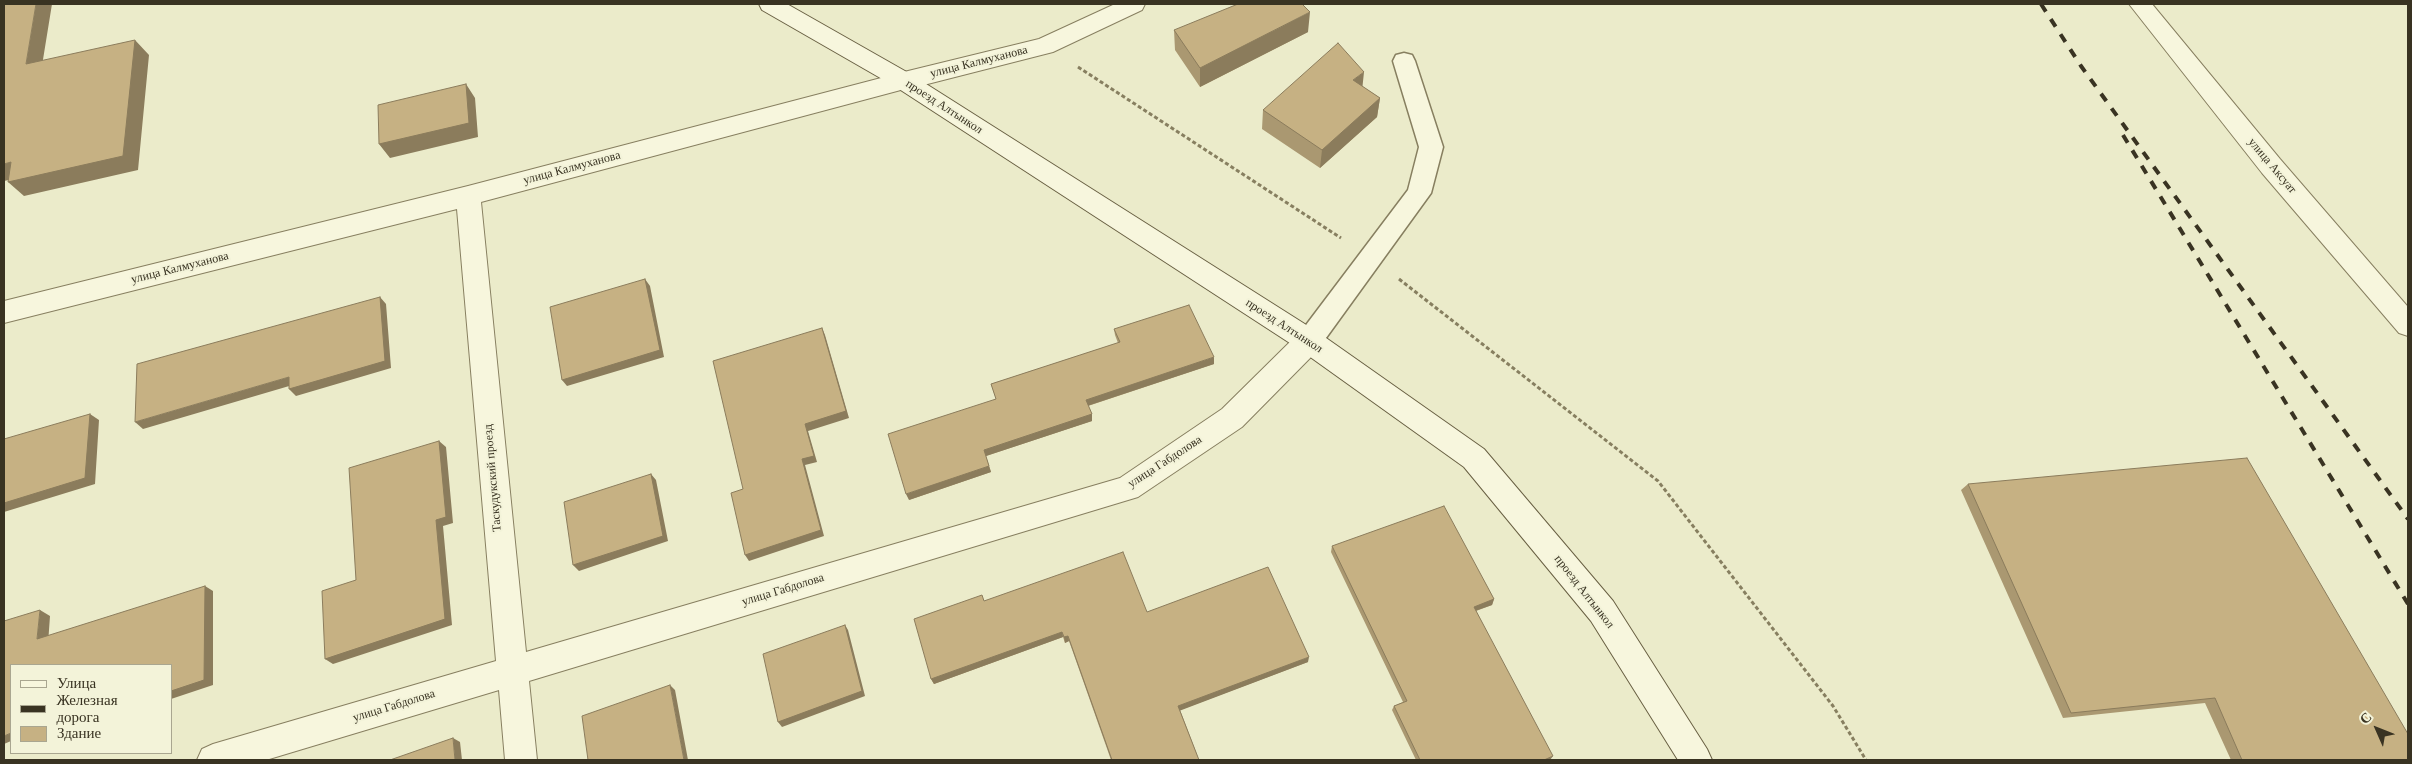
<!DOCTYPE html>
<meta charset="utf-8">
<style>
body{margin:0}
#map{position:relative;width:2412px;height:764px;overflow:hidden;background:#ebebca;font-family:Georgia,serif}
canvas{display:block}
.frame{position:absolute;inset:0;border:5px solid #393322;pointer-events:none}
.legend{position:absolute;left:10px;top:664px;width:162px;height:90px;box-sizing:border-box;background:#f3f3d9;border:1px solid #a9a690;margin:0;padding:6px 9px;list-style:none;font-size:15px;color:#393322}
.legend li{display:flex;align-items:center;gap:10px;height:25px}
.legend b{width:25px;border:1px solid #a9a690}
.north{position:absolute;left:2352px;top:704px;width:50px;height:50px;-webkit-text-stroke:4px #f3f3d9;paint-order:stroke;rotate:314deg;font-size:14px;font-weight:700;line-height:20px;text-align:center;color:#393322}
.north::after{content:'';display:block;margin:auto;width:18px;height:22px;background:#393322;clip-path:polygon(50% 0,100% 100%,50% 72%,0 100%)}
</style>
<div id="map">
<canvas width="2412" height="764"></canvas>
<div class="frame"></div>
<ul class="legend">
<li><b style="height:6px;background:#f7f6dd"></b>Улица</li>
<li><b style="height:6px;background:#393322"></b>Железная дорога</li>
<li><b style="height:14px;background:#c6b183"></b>Здание</li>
</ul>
<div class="north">С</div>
</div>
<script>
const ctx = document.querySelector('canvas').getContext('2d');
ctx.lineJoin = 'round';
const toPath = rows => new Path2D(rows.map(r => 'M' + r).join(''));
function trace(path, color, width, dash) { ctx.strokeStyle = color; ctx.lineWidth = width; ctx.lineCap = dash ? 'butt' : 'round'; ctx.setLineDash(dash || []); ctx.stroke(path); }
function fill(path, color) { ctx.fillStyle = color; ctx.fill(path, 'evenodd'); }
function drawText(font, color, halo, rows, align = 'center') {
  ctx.font = font + ' Georgia,serif'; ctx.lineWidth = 4; ctx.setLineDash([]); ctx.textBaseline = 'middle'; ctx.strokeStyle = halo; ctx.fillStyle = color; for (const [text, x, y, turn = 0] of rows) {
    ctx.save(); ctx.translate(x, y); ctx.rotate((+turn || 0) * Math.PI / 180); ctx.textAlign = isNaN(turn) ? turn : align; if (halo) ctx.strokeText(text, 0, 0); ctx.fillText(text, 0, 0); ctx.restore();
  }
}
const service = toPath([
 [1404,53,1412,55,1415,61,1443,147,1431,193,1318,349,1309,352,1300,349,1296,341,1300,333,1408,190,1419,147,1393,61,1396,55,1404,53]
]);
const minor = toPath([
 [2129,4,2152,4,2280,159,2408,307,2408,336,2399,333,2262,173,2129,4],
 [904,72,912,75,916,81,912,87,481,202,526,652,1120,478,1222,409,1299,333,1309,330,1319,333,1322,341,1319,349,1242,427,1138,497,529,681,537,760,505,760,499,690,266,760,197,760,202,749,213,744,496,661,457,209,4,323,4,301,468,186,904,72]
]);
const tertiary = toPath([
 [1115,4,1145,4,1142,10,1053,52,904,90,896,87,892,81,896,75,904,72,1039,39,1115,4]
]);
const secondary = toPath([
 [759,4,787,4,912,75,1319,333,1484,449,1613,601,1707,749,1712,760,1678,760,1591,621,1464,467,1299,349,896,87,762,10,759,4]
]);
trace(service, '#877f60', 3);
trace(minor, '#877f60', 2);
trace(tertiary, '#877f60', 2);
trace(secondary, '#696043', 2);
trace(toPath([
 [1078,67,1341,238],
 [1399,279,1658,481,1833,706,1866,760]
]), '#877f60', 3, [4, 2.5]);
fill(service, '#f7f6dd');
fill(minor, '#f7f6dd');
fill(tertiary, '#f7f6dd');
fill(secondary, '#f7f6dd');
trace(toPath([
 [2041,4,2081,66,2408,519],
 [2123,135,2408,604]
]), '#393322', 4, [9, 9]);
fill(toPath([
 [1174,30,1308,32,1200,87,1175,50],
 [1362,86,1380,98,1377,117,1320,168,1262,129,1263,110],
 [1114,329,1214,364,1088,406,1092,414,1092,421,986,456,991,472,909,500,996,399,991,384,1118,343,1115,335],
 [1968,484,2408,760,2231,760,2205,703,2063,718,1961,490],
 [1332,546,1494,599,1492,605,1476,611,1550,760,1416,760,1392,710,1394,706,1403,702,1331,552],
 [984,601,1147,612,1308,662,1180,710,1199,760,1111,760,1069,641,1065,643,1063,637,934,684,931,679]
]), '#aa9871');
fill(toPath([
 [36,4,52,4,40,78,26,64],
 [1310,12,1308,32,1200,87,1200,68],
 [135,40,149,55,138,170,24,196,8,182],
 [1364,72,1362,91,1353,80],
 [466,84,475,98,478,137,390,158,379,144],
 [1380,98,1377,117,1320,168,1322,150],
 [11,162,27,176,4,181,4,164],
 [645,279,650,286,664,357,567,386,562,380],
 [380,297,386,304,391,368,296,396,289,389],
 [822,328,825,335,849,418,808,431,817,462,805,465,824,536,749,561,745,555,802,459,805,424],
 [1214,357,1214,364,1087,406,1086,400],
 [289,377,296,384,143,429,135,422],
 [90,414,99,420,95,484,4,512,4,503],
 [1092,414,1092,421,986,456,984,450],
 [439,441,446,447,453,523,443,526,452,625,333,664,325,659,436,520],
 [989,466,991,472,909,500,906,494],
 [651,474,656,480,668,541,579,571,573,565],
 [205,586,213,591,213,685,171,699,171,691],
 [1494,599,1492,605,1472,612,1474,607],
 [40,610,50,616,48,644,37,639],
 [845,625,848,630,865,696,782,727,778,722],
 [1062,632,1063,637,934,684,931,679],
 [1068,636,1069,641,1065,643,1064,637],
 [1309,657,1308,662,1179,711,1178,706],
 [670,685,675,690,688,760,684,760],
 [11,733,11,741,4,744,4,736],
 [453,738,460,742,462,760,455,760],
 [1553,756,1550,760,1544,760]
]), '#8b7c5c');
const building = toPath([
 [4,4,36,4,26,64,135,40,123,156,8,182,11,162,4,164,4,4],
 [1238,4,1302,4,1310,12,1200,68,1174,30,1238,4],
 [1338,43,1364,72,1353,80,1380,98,1322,150,1263,110,1338,43],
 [466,84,469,123,379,144,378,105,466,84],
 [645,279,660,350,562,380,550,307,645,279],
 [380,297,385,361,289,389,289,377,135,422,137,364,380,297],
 [1189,305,1214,357,1086,400,1092,414,984,450,989,466,906,494,888,434,996,399,991,384,1120,342,1114,329,1189,305],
 [822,328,846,411,805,424,814,456,802,459,821,530,745,555,731,493,743,489,713,361,822,328],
 [90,414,85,478,4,503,4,439,90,414],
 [439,441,446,517,436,520,445,619,325,659,322,591,356,580,349,468,439,441],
 [2247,458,2408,734,2408,760,2242,760,2215,698,2071,713,1968,484,2247,458],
 [651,474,663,536,573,565,564,502,651,474],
 [1444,506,1494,599,1474,607,1553,756,1544,760,1420,760,1394,706,1407,701,1332,546,1444,506],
 [1123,552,1147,612,1268,567,1309,657,1178,706,1199,760,1112,760,1068,636,1064,637,1062,632,931,679,914,619,982,595,984,601,1123,552],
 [205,586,204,680,171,691,171,665,11,665,11,733,4,736,4,621,40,610,37,639,205,586],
 [845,625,862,691,778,722,763,654,845,625],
 [670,685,684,760,588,760,582,716,670,685],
 [453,738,455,760,390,760,453,738]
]);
fill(building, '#c6b183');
trace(building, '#8b7c5c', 1);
drawText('12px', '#393322', '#f3f3d9', [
 ["улица Калмуханова",979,62,-14],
 ["проезд Алтынкол",944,107,33],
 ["улица Аксуат",2272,166,50],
 ["улица Калмуханова",572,168,-15],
 ["улица Калмуханова",180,268,-14],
 ["проезд Алтынкол",1284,326,33],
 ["улица Габдолова",1165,462,-33],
 ["Таскудукский проезд",493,478,-95],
 ["улица Габдолова",783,590,-17],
 ["проезд Алтынкол",1584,592,52],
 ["улица Габдолова",394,706,-17]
]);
</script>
